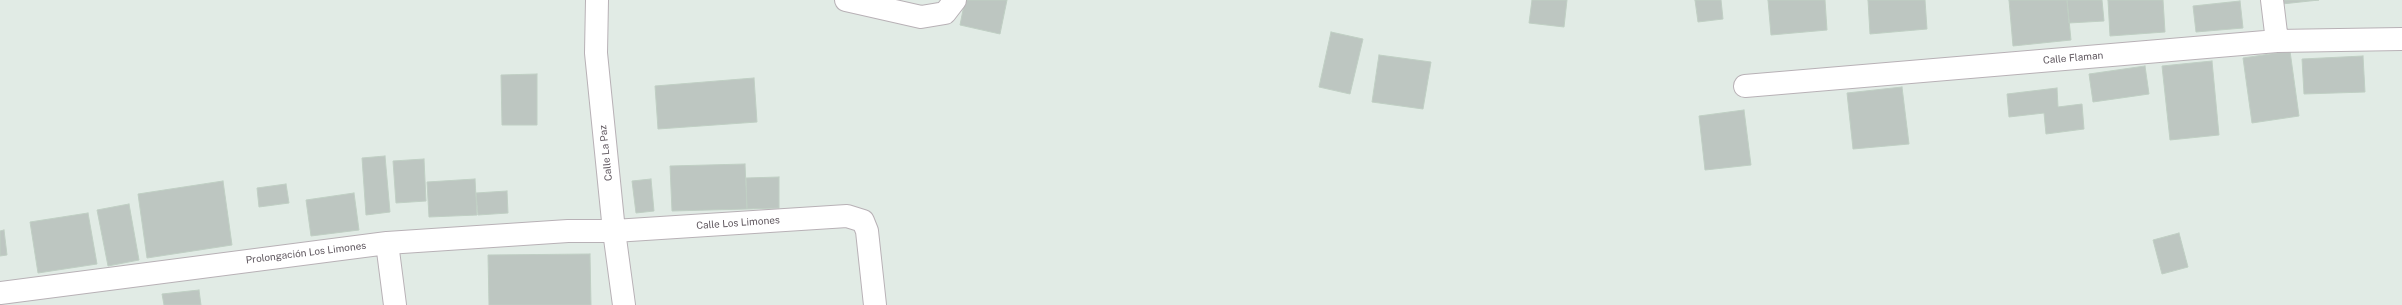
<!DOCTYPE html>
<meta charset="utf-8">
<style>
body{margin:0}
canvas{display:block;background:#e1ebe5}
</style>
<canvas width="2402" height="305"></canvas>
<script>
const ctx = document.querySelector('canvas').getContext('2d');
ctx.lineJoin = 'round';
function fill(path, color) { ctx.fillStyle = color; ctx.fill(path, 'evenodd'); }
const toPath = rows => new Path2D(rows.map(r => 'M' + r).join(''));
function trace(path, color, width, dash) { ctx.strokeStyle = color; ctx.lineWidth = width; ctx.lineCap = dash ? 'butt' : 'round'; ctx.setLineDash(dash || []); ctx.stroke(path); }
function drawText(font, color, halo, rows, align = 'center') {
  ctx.font = font + ' "Public Sans",sans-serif'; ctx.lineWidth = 3; ctx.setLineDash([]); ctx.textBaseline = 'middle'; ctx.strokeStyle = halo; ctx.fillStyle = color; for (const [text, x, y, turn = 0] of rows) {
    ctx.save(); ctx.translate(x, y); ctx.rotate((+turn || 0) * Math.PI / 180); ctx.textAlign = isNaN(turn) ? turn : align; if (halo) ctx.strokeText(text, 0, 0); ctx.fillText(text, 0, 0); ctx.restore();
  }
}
const building = toPath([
 [965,0,1007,0,1000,34,960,25,965,0],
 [1532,0,1567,0,1564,27,1529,23,1532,0],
 [1695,0,1721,0,1723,19,1698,22,1695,0],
 [1768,0,1825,0,1827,30,1771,35,1768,0],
 [1868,0,1925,0,1927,29,1870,34,1868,0],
 [2009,0,2067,0,2071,40,2013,46,2009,0],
 [2067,0,2102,0,2104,21,2069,23,2067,0],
 [2108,0,2163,0,2165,32,2110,36,2108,0],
 [2281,0,2319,0,2282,4,2281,0],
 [2240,1,2243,28,2196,32,2193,6,2240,1],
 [1331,32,1363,39,1350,94,1319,87,1331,32],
 [2290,51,2299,116,2252,123,2243,58,2290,51],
 [1379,55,1431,62,1423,109,1372,102,1379,55],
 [2363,56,2365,92,2304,94,2302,59,2363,56],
 [2212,61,2219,135,2170,140,2162,66,2212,61],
 [2145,66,2149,94,2093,102,2089,74,2145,66],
 [537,74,537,125,502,125,501,75,537,74],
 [754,78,757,122,658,129,655,86,754,78],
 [1902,87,1909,144,1853,149,1847,93,1902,87],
 [2057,88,2058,107,2082,104,2084,129,2046,134,2044,113,2009,117,2007,94,2057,88],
 [1744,110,1751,165,1705,170,1699,116,1744,110],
 [385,156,390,212,366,215,362,158,385,156],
 [424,159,426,201,396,203,393,161,424,159],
 [745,164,747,209,672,211,670,166,745,164],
 [779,177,779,208,747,209,746,178,779,177],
 [475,179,477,215,429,217,427,182,475,179],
 [651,179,654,211,636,213,632,181,651,179],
 [223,181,232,245,147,258,138,194,223,181],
 [286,184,289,203,259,207,257,188,286,184],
 [507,191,508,213,478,215,476,193,507,191],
 [354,193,359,230,311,236,306,200,354,193],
 [129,204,139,260,108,266,97,210,129,204],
 [88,213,97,264,38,273,30,222,88,213],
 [4,230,7,255,0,256,0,231,4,230],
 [2179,233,2188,267,2162,274,2153,240,2179,233],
 [590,254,591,305,489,305,488,255,590,254],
 [199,290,201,305,164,305,162,294,199,290]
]);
fill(building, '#bdc6c1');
trace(building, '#c0cfc4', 1);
const minor = toPath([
 [597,0,596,53,614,231,624,305],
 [846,0,921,17,945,13,955,0],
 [2272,0,2277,41],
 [1745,86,2277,41,2402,39],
 [387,243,395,305],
 [0,293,387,243,568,231,614,231,847,216,863,221,867,231,875,305]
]);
trace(minor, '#b8b1b6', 24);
trace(minor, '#fff', 22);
drawText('10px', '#615960', '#fff', [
 ["Calle Flaman",2073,58,-5],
 ["Calle La Paz",606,153,-96],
 ["Calle Los Limones",738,223,-4],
 ["Prolongación Los Limones",306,253,-7]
]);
</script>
